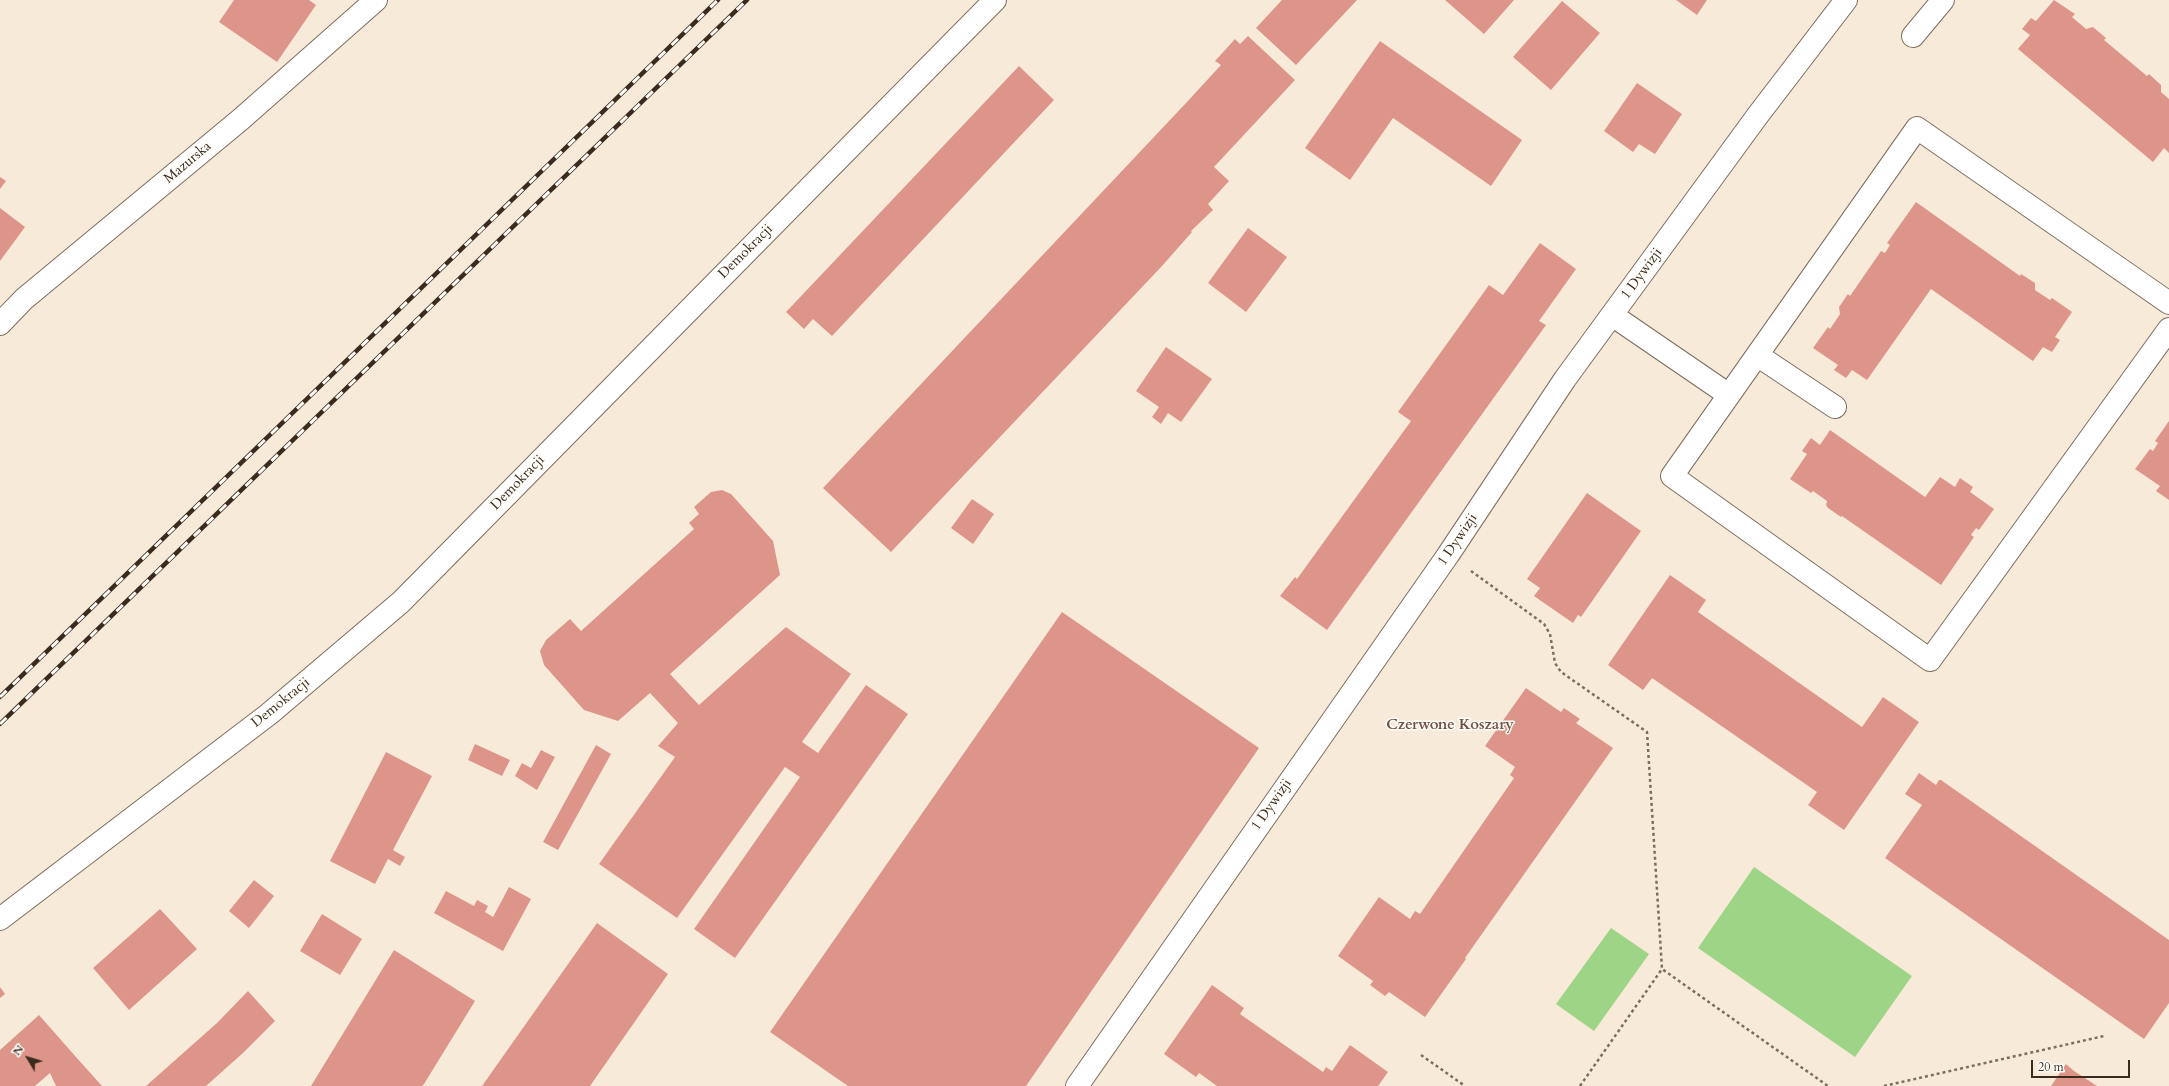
<!DOCTYPE html>
<style>
body{margin:0}
#map{position:relative;width:2169px;height:1086px;overflow:hidden;background:#f8ead9;font-family:Cardo,serif}
canvas{display:block}
.north{position:absolute;left:8px;top:1038px;width:40px;height:40px;-webkit-text-stroke:3px #fdfcf7;paint-order:stroke;rotate:308deg;font-size:11px;font-weight:700;line-height:16px;text-align:center;color:#3b2a1e}
.north::after{content:'';display:block;margin:auto;width:14px;height:18px;background:#3b2a1e;clip-path:polygon(50% 0,100% 100%,50% 72%,0 100%)}
.scale{position:absolute;left:2031px;top:1060px;width:99px;height:18px;box-sizing:border-box;border:2px solid #3b2a1e;border-top:0;padding-left:5px;font-size:12px;line-height:14px;white-space:nowrap;color:#3b2a1e;-webkit-text-stroke:3px #fdfcf7;paint-order:stroke}
</style>
<div id="map">
<canvas width="2169" height="1086"></canvas>
<div class="north">N</div>
<div class="scale">20 m</div>
</div>
<script>
const ctx = document.querySelector('canvas').getContext('2d');
ctx.lineJoin = 'round';
function fill(path, color) { ctx.fillStyle = color; ctx.fill(path, 'evenodd'); }
const toPath = rows => new Path2D(rows.map(r => 'M' + r).join(''));
function trace(path, color, width, dash) { ctx.strokeStyle = color; ctx.lineWidth = width; ctx.lineCap = dash ? 'butt' : 'round'; ctx.setLineDash(dash || []); ctx.stroke(path); }
function drawText(font, color, halo, rows, align = 'center') {
  ctx.font = font + ' Cardo,serif'; ctx.lineWidth = 3; ctx.setLineDash([]); ctx.textBaseline = 'middle'; ctx.strokeStyle = halo; ctx.fillStyle = color; for (const [text, x, y, turn = 0] of rows) {
    ctx.save(); ctx.translate(x, y); ctx.rotate((+turn || 0) * Math.PI / 180); ctx.textAlign = isNaN(turn) ? turn : align; if (halo) ctx.strokeText(text, 0, 0); ctx.fillText(text, 0, 0); ctx.restore();
  }
}
fill(toPath([
 [1754,867,1912,976,1855,1057,1698,948],
 [1611,928,1649,954,1594,1031,1556,1004]
]), '#9ed486');
fill(toPath([
 [234,0,309,0,316,5,277,62,219,22],
 [1282,0,1357,0,1296,65,1256,28],
 [1445,0,1514,0,1484,34],
 [1676,0,1707,0,1697,15],
 [2054,0,2075,14,2072,17,2086,29,2093,27,2106,38,2104,40,2147,76,2149,74,2161,85,2161,92,2169,99,2169,153,2164,148,2153,162,2018,49,2030,35,2022,29,2031,18,2036,21],
 [1562,1,1600,33,1551,90,1513,57],
 [1248,36,1295,80,1214,167,1229,181,1208,204,1213,210,1191,231,1192,232,1162,266,891,552,823,488,1186,103,1221,65,1215,61,1235,39,1240,44],
 [1380,41,1522,140,1491,186,1393,118,1350,180,1305,148],
 [1019,66,1054,100,832,336,813,319,804,329,786,312],
 [1637,83,1682,114,1655,154,1639,144,1633,152,1604,131],
 [0,177,6,181,0,189],
 [1916,202,2020,276,2021,274,2035,283,2035,290,2050,300,2052,298,2072,312,2055,337,2060,340,2052,352,2043,347,2033,361,1931,289,1867,380,1852,370,1846,378,1834,370,1838,365,1813,348,1828,327,1830,329,1840,314,1839,307,1848,294,1850,296,1881,251,1885,253,1890,245,1887,243],
 [0,208,25,227,0,261],
 [1248,228,1287,257,1246,312,1208,283],
 [1540,243,1576,269,1539,321,1546,325,1327,630,1280,596,1295,577,1297,579,1411,421,1398,412,1489,285,1503,295],
 [1166,347,1212,379,1181,422,1168,413,1161,424,1152,417,1159,407,1136,391],
 [2169,421,2169,500,2156,491,2160,486,2135,469,2150,449,2153,451,2158,443,2155,441],
 [1830,430,1925,497,1940,477,1955,487,1960,478,1973,487,1970,492,1994,509,1979,530,1976,528,1971,535,1974,537,1941,585,1842,516,1841,517,1828,508,1826,505,1827,501,1813,491,1811,493,1790,479,1807,454,1802,451,1811,438,1820,445],
 [722,490,731,494,773,541,780,575,670,674,699,705,786,627,851,674,802,742,818,753,866,685,908,714,735,958,694,929,800,777,785,767,677,918,599,864,675,757,658,746,678,723,650,693,618,721,584,710,544,665,540,651,546,640,570,619,581,631,694,529,689,523,699,514,694,507,711,492],
 [1587,493,1641,531,1581,617,1578,615,1573,623,1534,596,1540,588,1527,579],
 [972,499,994,514,973,544,951,528],
 [1670,575,1706,600,1698,612,1862,727,1883,697,1919,722,1844,830,1808,805,1817,792,1652,678,1643,690,1608,665],
 [1062,612,1259,748,1026,1086,848,1086,770,1032],
 [1526,688,1561,712,1564,708,1580,719,1576,723,1613,748,1465,958,1466,959,1425,1017,1389,992,1385,996,1370,985,1373,981,1338,956,1379,897,1410,919,1415,911,1420,914,1514,778,1510,775,1515,767,1485,746],
 [475,744,510,760,502,776,468,760],
 [596,745,611,754,558,850,543,842],
 [541,750,555,757,537,790,515,776,522,763,531,768],
 [386,752,432,776,393,850,405,857,400,866,388,859,375,884,330,861],
 [1919,773,1936,785,1939,780,1941,780,2169,940,2169,1003,2144,1039,1885,858,1922,805,1905,794],
 [254,880,274,896,249,928,229,911],
 [509,887,531,899,503,951,434,913,446,891,474,906,477,900,488,906,485,912,493,917],
 [160,909,197,949,129,1010,93,968],
 [322,914,362,939,340,975,300,951],
 [597,923,668,974,590,1086,482,1086],
 [394,950,475,1001,424,1084,422,1086,311,1086],
 [1212,985,1244,1008,1240,1014,1323,1072,1326,1067,1332,1071,1350,1045,1388,1072,1378,1086,1217,1086,1199,1073,1196,1077,1164,1054],
 [0,987,5,994,0,998],
 [248,991,275,1021,243,1053,206,1086,146,1086,217,1023],
 [39,1015,76,1057,102,1086,56,1086,50,1073,35,1086,0,1086,0,1050],
 [2066,1064,2074,1071,2097,1086,2051,1086]
]), '#de9589');
const minor = toPath([
 [1913,36,1943,0],
 [2169,303,1917,128,1672,476,1930,660,2169,329],
 [1612,315,1729,395],
 [0,324,24,299,240,120,376,0],
 [1757,355,1835,407],
 [0,919,269,714,401,602,995,0],
 [1077,1086,1448,555,1565,379,1758,115,1846,0]
]);
trace(minor, '#7d6d5f', 24);
trace(toPath([
 [1471,571,1544,624,1550,634,1555,663,1561,672,1647,732,1662,969,1828,1086],
 [1421,1055,1465,1086],
 [1580,1086,1662,969],
 [1884,1086,2104,1036]
]), '#7d6d5f', 2.5, [3, 3]);
trace(minor, '#fff', 22);
const rail = toPath([
 [0,697,718,0],
 [0,724,747,0]
]);
trace(rail, '#3b2a1e', 4.5);
trace(rail, '#fdfcf7', 3, [9]);
drawText('14px', '#3b2a1e', '#fdfcf7', [
 ["Mazurska",188,163,-40],
 ["Demokracji",746,252,-45],
 ["1 Dywizji",1642,274,-54],
 ["Demokracji",518,483,-46],
 ["1 Dywizji",1458,540,-56],
 ["Demokracji",281,703,-39],
 ["1 Dywizji",1272,805,-55]
]);
drawText('bold 15px', '#744f43', '#fdfcf7', [
 ["Czerwone Koszary",1450,726]
]);
</script>
